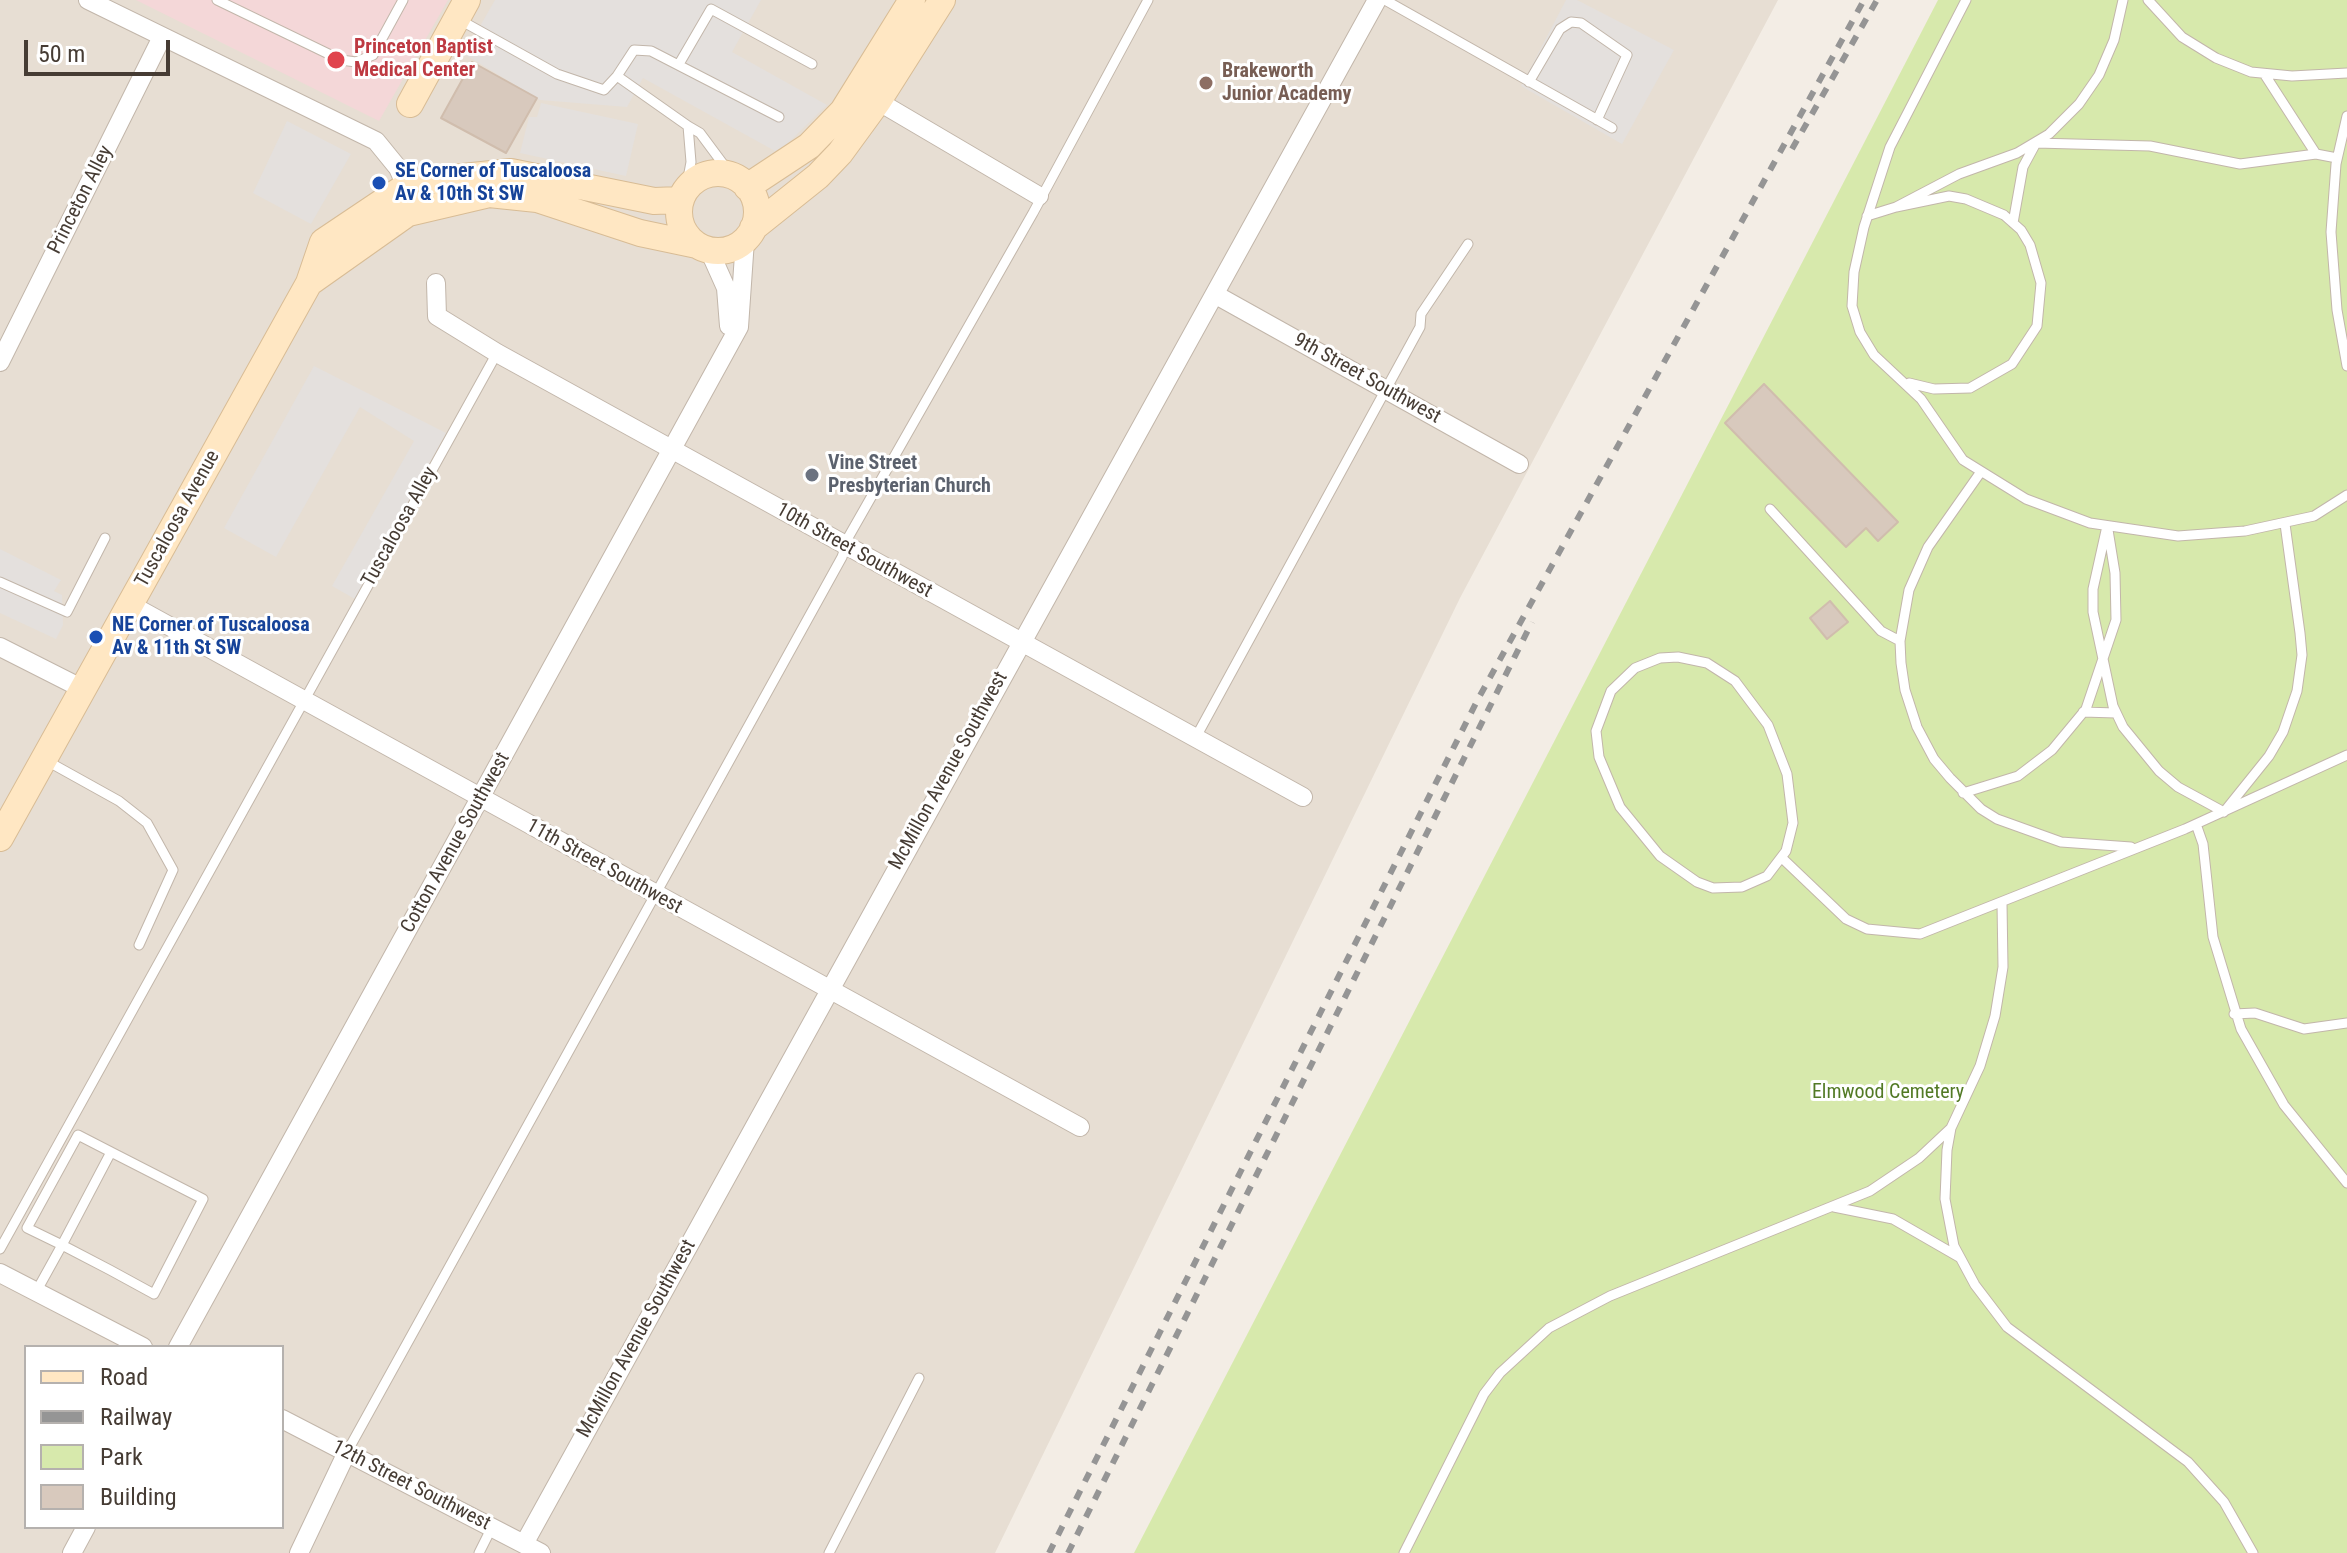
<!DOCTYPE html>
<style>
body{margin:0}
#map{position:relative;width:2347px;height:1553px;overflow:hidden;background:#f3ede5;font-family:"Roboto Condensed",sans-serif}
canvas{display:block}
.legend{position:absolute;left:24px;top:1345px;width:260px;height:184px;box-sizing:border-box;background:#fff;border:2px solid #b5b1ae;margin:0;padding:10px 14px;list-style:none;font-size:24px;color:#463c34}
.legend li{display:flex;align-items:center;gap:16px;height:40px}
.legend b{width:40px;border:2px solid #b5b1ae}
.scale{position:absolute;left:24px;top:40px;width:146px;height:36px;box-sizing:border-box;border:4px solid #463c34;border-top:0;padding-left:10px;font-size:24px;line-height:28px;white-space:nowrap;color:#463c34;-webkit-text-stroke:6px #fff;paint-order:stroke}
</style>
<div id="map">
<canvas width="2347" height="1553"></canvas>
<ul class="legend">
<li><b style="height:10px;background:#ffe7c3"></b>Road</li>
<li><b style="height:10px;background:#959595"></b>Railway</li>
<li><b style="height:22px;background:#d7e9ac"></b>Park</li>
<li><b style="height:22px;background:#d8c9bd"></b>Building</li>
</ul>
<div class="scale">50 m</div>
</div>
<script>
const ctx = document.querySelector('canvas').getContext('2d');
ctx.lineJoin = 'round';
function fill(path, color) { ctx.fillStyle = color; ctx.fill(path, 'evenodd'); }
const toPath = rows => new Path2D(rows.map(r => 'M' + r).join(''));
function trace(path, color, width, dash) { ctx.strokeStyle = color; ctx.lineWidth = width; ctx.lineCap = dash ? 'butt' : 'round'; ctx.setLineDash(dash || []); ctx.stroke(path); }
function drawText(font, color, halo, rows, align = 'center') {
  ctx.font = font + ' "Roboto Condensed",sans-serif'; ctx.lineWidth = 6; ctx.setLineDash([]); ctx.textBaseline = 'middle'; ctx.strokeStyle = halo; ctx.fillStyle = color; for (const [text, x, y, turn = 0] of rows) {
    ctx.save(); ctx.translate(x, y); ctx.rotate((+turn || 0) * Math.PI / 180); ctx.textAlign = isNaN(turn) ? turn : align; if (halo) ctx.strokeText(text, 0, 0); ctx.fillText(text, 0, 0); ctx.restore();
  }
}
fill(toPath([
 [0,0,1778,0,1460,598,995,1553,0,1553],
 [26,1347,282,1347,282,1527,26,1527]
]), '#e7ded3');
fill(toPath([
 [136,0,448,0,379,121]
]), '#f4d7d8');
fill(toPath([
 [1938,0,2347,0,2347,1553,1134,1553]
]), '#d7e9ac');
fill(toPath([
 [495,0,761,0,732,52,827,105,785,146,775,151,643,78,627,107,540,100,464,54],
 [1566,0,1577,0,1674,50,1622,144,1521,86],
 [541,103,638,124,626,176,520,153,529,117,537,117],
 [287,121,351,154,311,224,253,193],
 [314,366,446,433,355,599,332,586,414,441,360,407,276,557,224,528],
 [0,549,61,580,54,591,62,595,63,625,56,639,0,613]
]), '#e4e0dd');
const building = toPath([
 [472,62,537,98,506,153,441,118,472,62],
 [1764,384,1898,522,1878,541,1866,528,1846,547,1725,423,1764,384],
 [1830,601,1848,622,1827,639,1810,618,1830,601]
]);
fill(building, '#d8c9bd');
trace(building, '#d0bdad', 2);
const lane = toPath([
 [217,0,341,60,356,62,373,55,403,0],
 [1385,0,1612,128],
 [1966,0,1890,147,1864,227,1854,272,1852,306,1860,332,1874,355,1921,399,1963,460,2026,499,2090,523,2178,536,2245,531,2314,516,2347,495],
 [2148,0,2182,37,2216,58,2251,72,2292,76,2347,73],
 [460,20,557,74,604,90,617,76,688,126],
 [679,64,711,9,812,64],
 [2265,75,2316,154],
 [617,76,634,50,651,51,779,117],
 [1529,82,1560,29,1571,22,1581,23,1627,55,1597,120],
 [2347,116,2336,164,2331,232,2337,310,2347,366],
 [686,189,691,162,688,126,700,133,732,176],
 [1896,207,1949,196,1966,199,2004,215,2021,230,2030,245,2041,283,2037,326,2012,364,1970,388,1934,389,1909,383],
 [1867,216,1896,207,1959,174,2017,153,2049,134,2079,104,2099,75,2114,40,2123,0],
 [2013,223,2023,167,2036,143,2150,146,2240,164,2316,154,2337,158],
 [1980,473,1928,547,1909,590,1900,641,1901,663,1905,690,1917,727,1934,759,1950,778,1981,809,1997,819,2061,842,2131,847],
 [1770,509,1881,631,1900,641],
 [2107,526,2093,589,2093,612,2113,706,2123,727,2159,771,2178,787,2224,812,2269,756,2283,732,2297,691,2302,655,2300,633,2285,524],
 [0,582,67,612,105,538],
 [1678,657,1707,663,1735,681,1768,725,1787,774,1793,823,1786,851,1767,876,1742,887,1713,888,1697,882,1660,856,1620,807,1599,757,1596,731,1611,691,1635,668,1660,658,1678,657],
 [2083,712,2116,713],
 [1196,737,1420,327,1421,314,1468,244],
 [47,761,119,801,147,823,173,870,139,945],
 [1963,793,2018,776,2052,750,2086,709,2116,620,2115,573,2108,530],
 [2196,824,2203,844,2213,937,2241,1029,2284,1105,2347,1183],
 [1782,858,1846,919,1867,929,1920,934,2185,829,2347,755],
 [2002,903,2003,967,1995,1016,1980,1066,1951,1128,1947,1150,1945,1199,1954,1246,1975,1285,2007,1327,2188,1462,2224,1502,2253,1553],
 [2234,1014,2255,1013,2304,1029,2347,1023],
 [1834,1207,1893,1219,1959,1257],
 [0,1249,497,353],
 [36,1292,62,1245,111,1152,203,1199,154,1294,110,1270,62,1245,27,1228,78,1135,111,1152],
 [347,1452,842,557,849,536,1033,213,1148,0],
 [479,1553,492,1527],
 [829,1553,919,1378],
 [1404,1553,1484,1394,1500,1373,1549,1328,1610,1296,1870,1191,1919,1158,1951,1128]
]);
const street = toPath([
 [88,0,376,141,398,168,410,195],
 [869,96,1039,196],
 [709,250,726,288,729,326],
 [436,283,437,316,497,353,1303,797],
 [1216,295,1519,464],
 [0,362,162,37],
 [131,605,1080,1127],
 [0,647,83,689],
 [0,1273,143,1347],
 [178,1347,739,327,745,240],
 [282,1419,541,1553],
 [524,1544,1377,0],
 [72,1553,86,1527],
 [299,1553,347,1452]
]);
const secondary = toPath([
 [410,104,467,0],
 '679 212a39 39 0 1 1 78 0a39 39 0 1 1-78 0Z',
 [747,187,809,146,843,111,912,0],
 [753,228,818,176,840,153,878,101,942,0],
 [309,283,408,213,489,194,537,199,640,233,697,245],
 [0,838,309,283,323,242,402,189,424,181,511,172,654,201,680,200]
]);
trace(lane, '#c2b6aa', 11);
trace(street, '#c2b6aa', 20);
trace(secondary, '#d8bc95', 28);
trace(lane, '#fff', 9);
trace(street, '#fff', 18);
trace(secondary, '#ffe7c3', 26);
trace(toPath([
 [1792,149,1877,0],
 [1049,1553,1477,701,1864,0],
 [1068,1553,1532,622]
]), '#959595', 6, [10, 10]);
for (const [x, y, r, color] of [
 [336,60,10,"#e0444e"],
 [1206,83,8,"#8d6e63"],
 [379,183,8,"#1a4fb4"],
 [812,475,8,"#6b7280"],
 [96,637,8,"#1a4fb4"]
]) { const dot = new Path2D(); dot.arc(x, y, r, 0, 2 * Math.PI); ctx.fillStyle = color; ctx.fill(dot); trace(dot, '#fff', 3); }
drawText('bold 20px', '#be3a42', '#fff', [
 ["Princeton Baptist",354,48],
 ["Medical Center",354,71]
], 'left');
drawText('bold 20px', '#785e54', '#fff', [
 ["Brakeworth",1222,72],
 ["Junior Academy",1222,95]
], 'left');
drawText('bold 20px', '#164399', '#fff', [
 ["SE Corner of Tuscaloosa",395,172],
 ["Av & 10th St SW",395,195],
 ["NE Corner of Tuscaloosa",112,626],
 ["Av & 11th St SW",112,649]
], 'left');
drawText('20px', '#463c34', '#fff', [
 ["Princeton Alley",81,200,-63],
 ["9th Street Southwest",1367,379,29],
 ["Tuscaloosa Avenue",178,519,-61],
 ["Tuscaloosa Alley",400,527,-61],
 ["10th Street Southwest",854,551,29],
 ["McMillon Avenue Southwest",949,771,-61],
 ["Cotton Avenue Southwest",456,843,-61],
 ["11th Street Southwest",604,867,29],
 ["McMillon Avenue Southwest",637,1339,-61],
 ["12th Street Southwest",411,1486,27]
]);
drawText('bold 20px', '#5b616d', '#fff', [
 ["Vine Street",828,464],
 ["Presbyterian Church",828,487]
], 'left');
drawText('20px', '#527a25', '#fff', [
 ["Elmwood Cemetery",1888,1093]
]);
</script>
